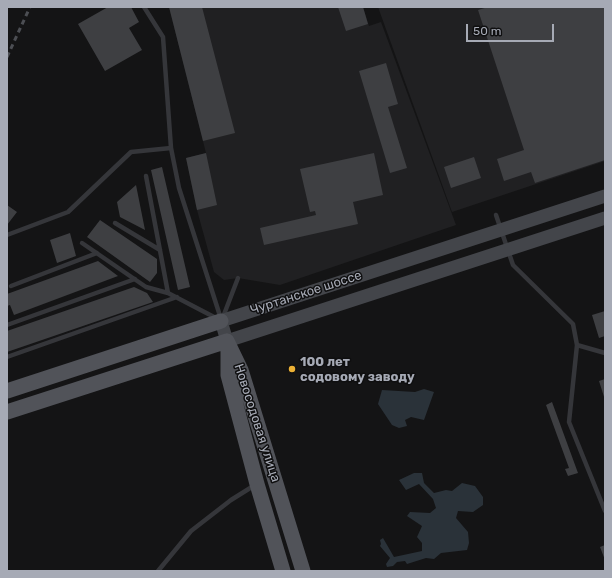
<!DOCTYPE html>
<meta charset="utf-8">
<style>
body{margin:0}
#map{position:relative;width:612px;height:578px;overflow:hidden;background:#141415;font-family:Rubik,sans-serif}
canvas{display:block}
.frame{position:absolute;inset:0;border:8px solid #a6aab5;pointer-events:none}
.scale{position:absolute;left:466px;top:24px;width:88px;height:18px;box-sizing:border-box;border:2px solid #a6aab5;border-top:0;padding-left:5px;font-size:12px;line-height:14px;white-space:nowrap;color:#a6aab5;-webkit-text-stroke:3px #0f0f10;paint-order:stroke}
</style>
<div id="map">
<canvas width="612" height="578"></canvas>
<div class="frame"></div>
<div class="scale">50 m</div>
</div>
<script>
const ctx = document.querySelector('canvas').getContext('2d');
ctx.lineJoin = 'round';
function fill(path, color) { ctx.fillStyle = color; ctx.fill(path, 'evenodd'); }
const toPath = rows => new Path2D(rows.map(r => 'M' + r).join(''));
function trace(path, color, width, dash) { ctx.strokeStyle = color; ctx.lineWidth = width; ctx.lineCap = dash ? 'butt' : 'round'; ctx.setLineDash(dash || []); ctx.stroke(path); }
function drawText(font, color, halo, rows, align = 'center') {
  ctx.font = font + ' Rubik,sans-serif'; ctx.lineWidth = 3; ctx.setLineDash([]); ctx.textBaseline = 'middle'; ctx.strokeStyle = halo; ctx.fillStyle = color; for (const [text, x, y, turn = 0] of rows) {
    ctx.save(); ctx.translate(x, y); ctx.rotate((+turn || 0) * Math.PI / 180); ctx.textAlign = isNaN(turn) ? turn : align; if (halo) ctx.strokeText(text, 0, 0); ctx.fillText(text, 0, 0); ctx.restore();
  }
}
fill(toPath([
 [169,7,363,7,369,26,381,22,456,225,280,285,238,278,224,280,214,272,197,210,186,158,206,153],
 [378,7,605,7,605,161,452,212]
]), '#202022');
fill(toPath([
 [424,389,434,392,424,420,411,417,405,420,407,426,399,428,392,425,378,404,382,390,415,392],
 [414,473,422,473,424,483,434,493,446,490,452,491,462,483,475,486,483,497,483,505,473,512,458,511,456,518,468,532,469,543,467,550,441,553,434,559,426,558,407,564,405,561,397,562,393,566,387,567,386,564,390,558,380,546,381,544,380,540,383,538,394,557,422,551,422,543,417,537,422,526,407,516,410,512,430,513,436,508,433,499,419,484,406,490,399,480]
]), '#2a3239');
fill(toPath([
 [108,7,131,7,139,22,129,28,142,50,105,71,78,24],
 [169,7,202,7,235,133,203,141],
 [338,7,363,7,368,24,346,31],
 [488,7,605,7,605,160,535,183,531,172,504,181,497,159,524,150,478,10],
 [386,63,398,104,388,107,407,168,390,173,359,71],
 [206,153,217,205,197,210,186,158],
 [374,153,383,195,353,202,358,224,264,245,260,228,316,215,315,211,310,212,300,169],
 [474,157,481,178,451,188,444,167],
 [162,167,190,287,178,290,151,170],
 [136,185,145,230,120,217,117,202],
 [7,205,17,212,7,225],
 [100,220,157,259,157,273,150,282,87,237],
 [70,233,76,256,57,263,50,240],
 [98,261,118,276,14,315,10,305,7,306,7,294],
 [134,287,147,293,153,302,7,352,7,331],
 [605,311,605,336,599,338,592,315],
 [605,379,605,400,599,381],
 [552,402,578,473,568,476,565,469,569,468,546,405],
 [605,545,605,560,600,547]
]), '#3e3f42');
trace(toPath([
 [144,7,163,37,171,148,179,188,221,319],
 [146,176,168,293,216,318],
 [496,215,513,265,573,324,577,345,605,353],
 [115,223,160,250],
 [7,235,68,212,131,152,171,148],
 [82,243,146,287,168,293],
 [11,286,97,253],
 [223,317,238,278],
 [7,325,135,279],
 [577,345,569,422,605,511],
 [7,357,177,297],
 [158,571,191,531,231,500,255,485]
]), '#35363a', 4.5);
trace(toPath([
 [605,196,221,321,227,341,605,218]
]), '#43454a', 13);
trace(toPath([
 [227,341,241,370,303,571],
 [228,346,228,375,257,484,283,571],
 [7,391,221,321],
 [7,412,227,341]
]), '#515359', 15);
trace(toPath([
 [7,57,30,7]
]), '#4c4e53', 3, [5, 4]);
for (const [x, y, r, color] of [
 [292,369,4,"#ecb135"]
]) { const dot = new Path2D(); dot.arc(x, y, r, 0, 2 * Math.PI); ctx.fillStyle = color; ctx.fill(dot); trace(dot, '#0f0f10', 1.5); }
drawText('13px', '#a6aab5', '#0f0f10', [
 ["Чуртанское шоссе",306,293,-18],
 ["Новосодовая улица",257,423,72]
]);
drawText('bold 13px', '#a6aab5', '#0f0f10', [
 ["100 лет",300,362],
 ["содовому заводу",300,377]
], 'left');
</script>
